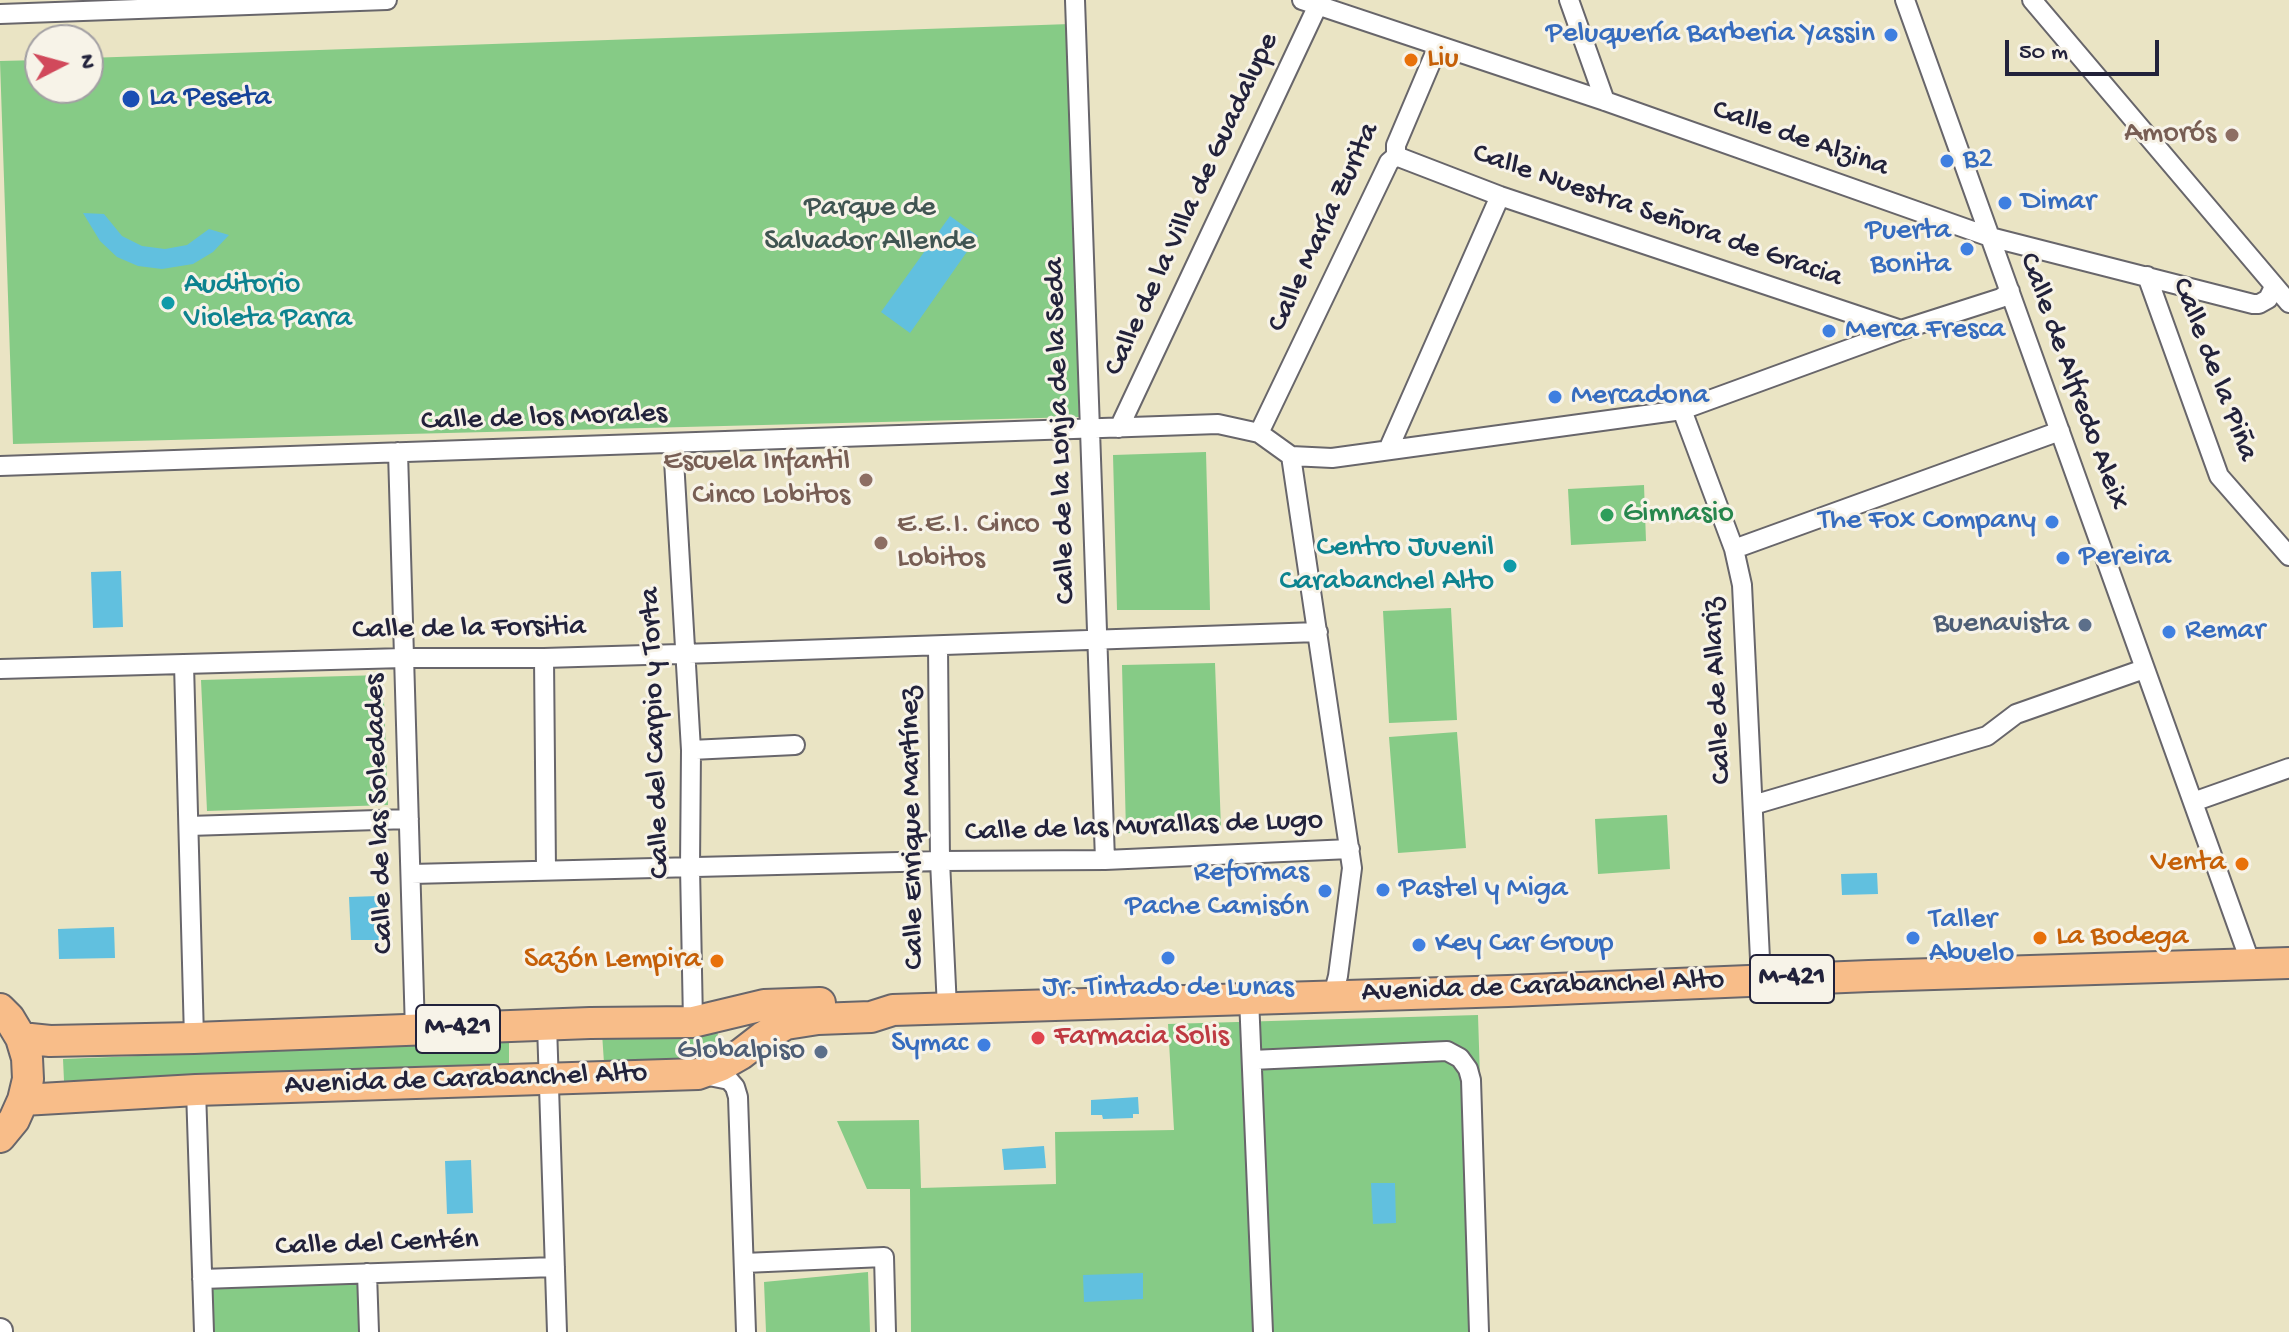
<!DOCTYPE html>
<meta charset="utf-8">
<style>
body{margin:0}
#map{position:relative;width:2289px;height:1332px;overflow:hidden;background:#eae4c4;font-family:"Gochi Hand",sans-serif}
canvas{display:block}
.north{position:absolute;left:24px;top:24px;width:80px;height:80px;box-sizing:border-box;background:#f7f3e8;border:2px solid #a29fa3;border-radius:50%;rotate:84deg;font-size:22px;font-weight:700;line-height:32px;text-align:center;color:#22223b}
.north::after{content:'';display:block;margin:auto;width:28px;height:36px;background:#d1495b;clip-path:polygon(50% 0,100% 100%,50% 72%,0 100%)}
.scale{position:absolute;left:2005px;top:40px;width:154px;height:36px;box-sizing:border-box;border:4px solid #22223b;border-top:0;padding-left:10px;font-size:24px;line-height:28px;white-space:nowrap;color:#22223b;-webkit-text-stroke:6px #f7f3e8;paint-order:stroke}
</style>
<div id="map">
<canvas width="2289" height="1332"></canvas>
<div class="north">N</div>
<div class="scale">50 m</div>
</div>
<script>
const ctx = document.querySelector('canvas').getContext('2d');
ctx.lineJoin = 'round';
function fill(path, color) { ctx.fillStyle = color; ctx.fill(path, 'evenodd'); }
const toPath = rows => new Path2D(rows.map(r => 'M' + r).join(''));
function trace(path, color, width, dash) { ctx.strokeStyle = color; ctx.lineWidth = width; ctx.lineCap = dash ? 'butt' : 'round'; ctx.setLineDash(dash || []); ctx.stroke(path); }
function drawText(font, color, halo, rows, align = 'center') {
  ctx.font = font + ' "Gochi Hand",sans-serif'; ctx.lineWidth = 6; ctx.setLineDash([]); ctx.textBaseline = 'middle'; ctx.strokeStyle = halo; ctx.fillStyle = color; for (const [text, x, y, turn = 0] of rows) {
    ctx.save(); ctx.translate(x, y); ctx.rotate((+turn || 0) * Math.PI / 180); ctx.textAlign = isNaN(turn) ? turn : align; if (halo) ctx.strokeText(text, 0, 0); ctx.fillText(text, 0, 0); ctx.restore();
  }
}
fill(toPath([
 [1070,24,1079,417,13,444,0,61,40,60,40,88,88,88,88,58],
 [1206,452,1210,610,1117,610,1113,455],
 [1644,485,1646,541,1571,545,1568,489],
 [1451,608,1457,720,1389,723,1383,611],
 [1215,663,1221,829,1126,833,1122,665],
 [383,675,388,805,207,811,201,680],
 [1457,732,1466,848,1398,853,1389,737],
 [1667,815,1670,869,1598,874,1595,819],
 [1478,1015,1488,1332,911,1332,910,1189,867,1189,837,1121,919,1120,921,1188,1056,1184,1055,1132,1174,1130,1168,1024],
 [717,1025,719,1050,707,1057,604,1063,602,1033],
 [509,1041,509,1063,64,1081,63,1059],
 [868,1272,870,1332,766,1332,764,1282],
 [367,1273,369,1332,204,1332,202,1279]
]), '#86cb86');
fill(toPath([
 [83,213,104,214,122,236,142,246,165,249,187,245,209,229,229,235,213,252,193,264,162,269,138,266,117,257,100,241],
 [950,216,978,236,910,333,881,312],
 [121,571,123,627,93,628,91,572],
 [1877,873,1878,894,1842,895,1841,874],
 [378,896,380,940,351,940,349,897],
 [114,927,115,958,59,959,58,929],
 [1138,1097,1139,1114,1133,1114,1133,1118,1103,1119,1102,1115,1091,1115,1091,1100],
 [1044,1146,1046,1168,1004,1170,1002,1149],
 [471,1160,473,1213,447,1214,445,1161],
 [1371,1183,1395,1183,1396,1223,1373,1224],
 [1143,1273,1143,1299,1084,1302,1083,1275]
]), '#61c0df');
const minor = toPath([
 [1075,0,1105,860],
 [1302,0,1605,101,1990,237,2253,304,2259,304,2268,299,2273,289,2272,283],
 [1569,0,1605,101],
 [1905,0,2251,964],
 [2032,0,2289,303],
 [0,14,387,0],
 [1396,156,1500,196,1901,330],
 [2147,276,2219,476,2289,556],
 [1682,410,1734,549,1742,585,1761,980],
 [1119,428,1318,5],
 [1259,433,1389,162,1396,156,1396,145,1438,46],
 [673,443,691,750,690,867,693,1022],
 [1388,450,1500,196],
 [398,452,415,1031],
 [1291,456,1352,868,1338,976,1333,995],
 [0,466,1218,424,1259,433,1291,456,1332,458,1682,410,1901,330,2001,298,2010,291],
 [1734,549,2060,431],
 [938,646,940,861,947,1008],
 [544,658,546,870],
 [184,664,194,1038],
 [0,669,404,658,544,658,714,653,1318,632],
 [691,750,795,745],
 [2193,802,2289,768],
 [1753,805,1987,736,2016,714,2144,669],
 [189,826,409,819],
 [411,874,940,861,1105,860,1350,849],
 [1249,998,1263,1332],
 [547,1025,557,1332],
 [1252,1060,1447,1051,1460,1058,1468,1069,1471,1080,1479,1332],
 [704,1075,729,1080,735,1087,738,1097,746,1332],
 [196,1090,204,1332],
 [744,1263,884,1257,886,1332],
 [367,1273,369,1332],
 [202,1279,555,1267]
]);
const tertiary = toPath([
 [0,1331,0,1332]
]);
const primary = toPath([
 [0,1009,9,1018,21,1038,27,1058,28,1079,23,1100,14,1120,0,1137],
 [21,1038,50,1041,194,1038,590,1023,693,1022,764,1005,820,1003],
 [23,1100,196,1090,698,1074,720,1066,741,1054,763,1037,786,1024,818,1019,871,1017,893,1010,1508,991,1869,976,2289,963]
]);
trace(minor, '#68666b', 22);
trace(tertiary, '#68666b', 28);
trace(primary, '#68666b', 34);
trace(minor, '#fff', 18);
trace(tertiary, '#fff', 24);
trace(primary, '#f8bd89', 30);
for (const [x, y, r, color] of [
 [1891,35,8,"#3f7fe0"],
 [1411,60,8,"#e8710a"],
 [131,99,10,"#1a4fb4"],
 [2232,135,8,"#8d6e63"],
 [1947,161,8,"#3f7fe0"],
 [2005,203,8,"#3f7fe0"],
 [1967,249,8,"#3f7fe0"],
 [168,303,8,"#0f9aa8"],
 [1829,331,8,"#3f7fe0"],
 [1555,397,8,"#3f7fe0"],
 [866,480,8,"#8d6e63"],
 [1607,515,8,"#2e9e5b"],
 [2052,522,8,"#3f7fe0"],
 [881,543,8,"#8d6e63"],
 [2063,558,8,"#3f7fe0"],
 [1510,566,8,"#0f9aa8"],
 [2085,625,8,"#5c6f8a"],
 [2169,632,8,"#3f7fe0"],
 [2242,864,8,"#e8710a"],
 [1383,890,8,"#3f7fe0"],
 [1325,891,8,"#3f7fe0"],
 [1913,938,8,"#3f7fe0"],
 [2040,938,8,"#e8710a"],
 [1419,945,8,"#3f7fe0"],
 [1168,958,8,"#3f7fe0"],
 [717,961,8,"#e8710a"],
 [1038,1038,8,"#e0444e"],
 [984,1045,8,"#3f7fe0"],
 [821,1052,8,"#5c6f8a"]
]) { const dot = new Path2D(); dot.arc(x, y, r, 0, 2 * Math.PI); ctx.fillStyle = color; ctx.fill(dot); trace(dot, '#f7f3e8', 3); }
for (const [x, y, w] of [
 [1792,979,84],
 [458,1029,84]
]) { const box = new Path2D(); box.roundRect(x - w / 2, y - 24, w, 48, 6); ctx.fillStyle = '#f7f3e8'; ctx.fill(box); trace(box, '#22223b', 2); }
drawText('bold 28px', '#22223b', null, [
 ["M-421",1792,979],
 ["M-421",458,1029]
]);
drawText('30px', '#366cbe', '#f7f3e8', [
 ["Peluquería Barberia Yassin",1875,35,"right"],
 ["B2",1963,161],
 ["Dimar",2021,203],
 ["Puerta",1951,232,"right"],
 ["Bonita",1951,266,"right"],
 ["Merca Fresca",1845,331],
 ["Mercadona",1571,397],
 ["The Fox Company",2036,522,"right"],
 ["Pereira",2079,558],
 ["Remar",2185,632],
 ["Reformas",1309,874,"right"],
 ["Pache Camisón",1309,908,"right"],
 ["Pastel y Miga",1399,890],
 ["Taller",1929,921],
 ["Abuelo",1929,955],
 ["Key Car Group",1435,945],
 ["Jr. Tintado de Lunas",1168,989,"center"],
 ["Symac",968,1045,"right"]
], 'left');
drawText('30px', '#c56008', '#f7f3e8', [
 ["Liu",1427,60],
 ["Venta",2226,864,"right"],
 ["La Bodega",2056,938],
 ["Sazón Lempira",701,961,"right"]
], 'left');
drawText('30px', '#164399', '#f7f3e8', [
 ["La Peseta",149,99]
], 'left');
drawText('30px', '#785e54', '#f7f3e8', [
 ["Amorós",2216,135],
 ["Escuela Infantil",850,463],
 ["Cinco Lobitos",850,497],
 ["E.E.I. Cinco",897,526,"left"],
 ["Lobitos",897,560,"left"]
], 'right');
drawText('30px', '#22223b', '#f7f3e8', [
 ["Calle de Alzina",1800,140,19],
 ["Calle de la Villa de Guadalupe",1193,205,-65],
 ["Calle Nuestra Señora de Gracia",1657,217,19],
 ["Calle María Zurita",1325,228,-65],
 ["Calle de la Piña",2213,370,69],
 ["Calle de Alfredo Aleix",2072,382,70],
 ["Calle de los Morales",544,419,-2],
 ["Calle de la Lonja de la Seda",1062,431,-92],
 ["Calle de la Forsitia",469,630,-1],
 ["Calle de Allariz",1719,691,-93],
 ["Calle del Carpio y Torta",657,733,-92],
 ["Calle de las Soledades",381,814,-92],
 ["Calle Enrique Martínez",914,828,-91],
 ["Calle de las Murallas de Lugo",1144,828,-2],
 ["Avenida de Carabanchel Alto",1543,988,-2],
 ["Avenida de Carabanchel Alto",466,1081,-2],
 ["Calle del Centén",377,1245,-2]
]);
drawText('30px', '#405552', '#f7f3e8', [
 ["Parque de",870,209],
 ["Salvador Allende",870,243]
]);
drawText('30px', '#0d838f', '#f7f3e8', [
 ["Auditorio",184,286],
 ["Violeta Parra",184,320],
 ["Centro Juvenil",1494,549,"right"],
 ["Carabanchel Alto",1494,583,"right"]
], 'left');
drawText('30px', '#27864d', '#f7f3e8', [
 ["Gimnasio",1623,515]
], 'left');
drawText('30px', '#4e5e75', '#f7f3e8', [
 ["Buenavista",2069,625],
 ["Globalpiso",805,1052]
], 'right');
drawText('30px', '#be3a42', '#f7f3e8', [
 ["Farmacia Solis",1054,1038]
], 'left');
</script>
